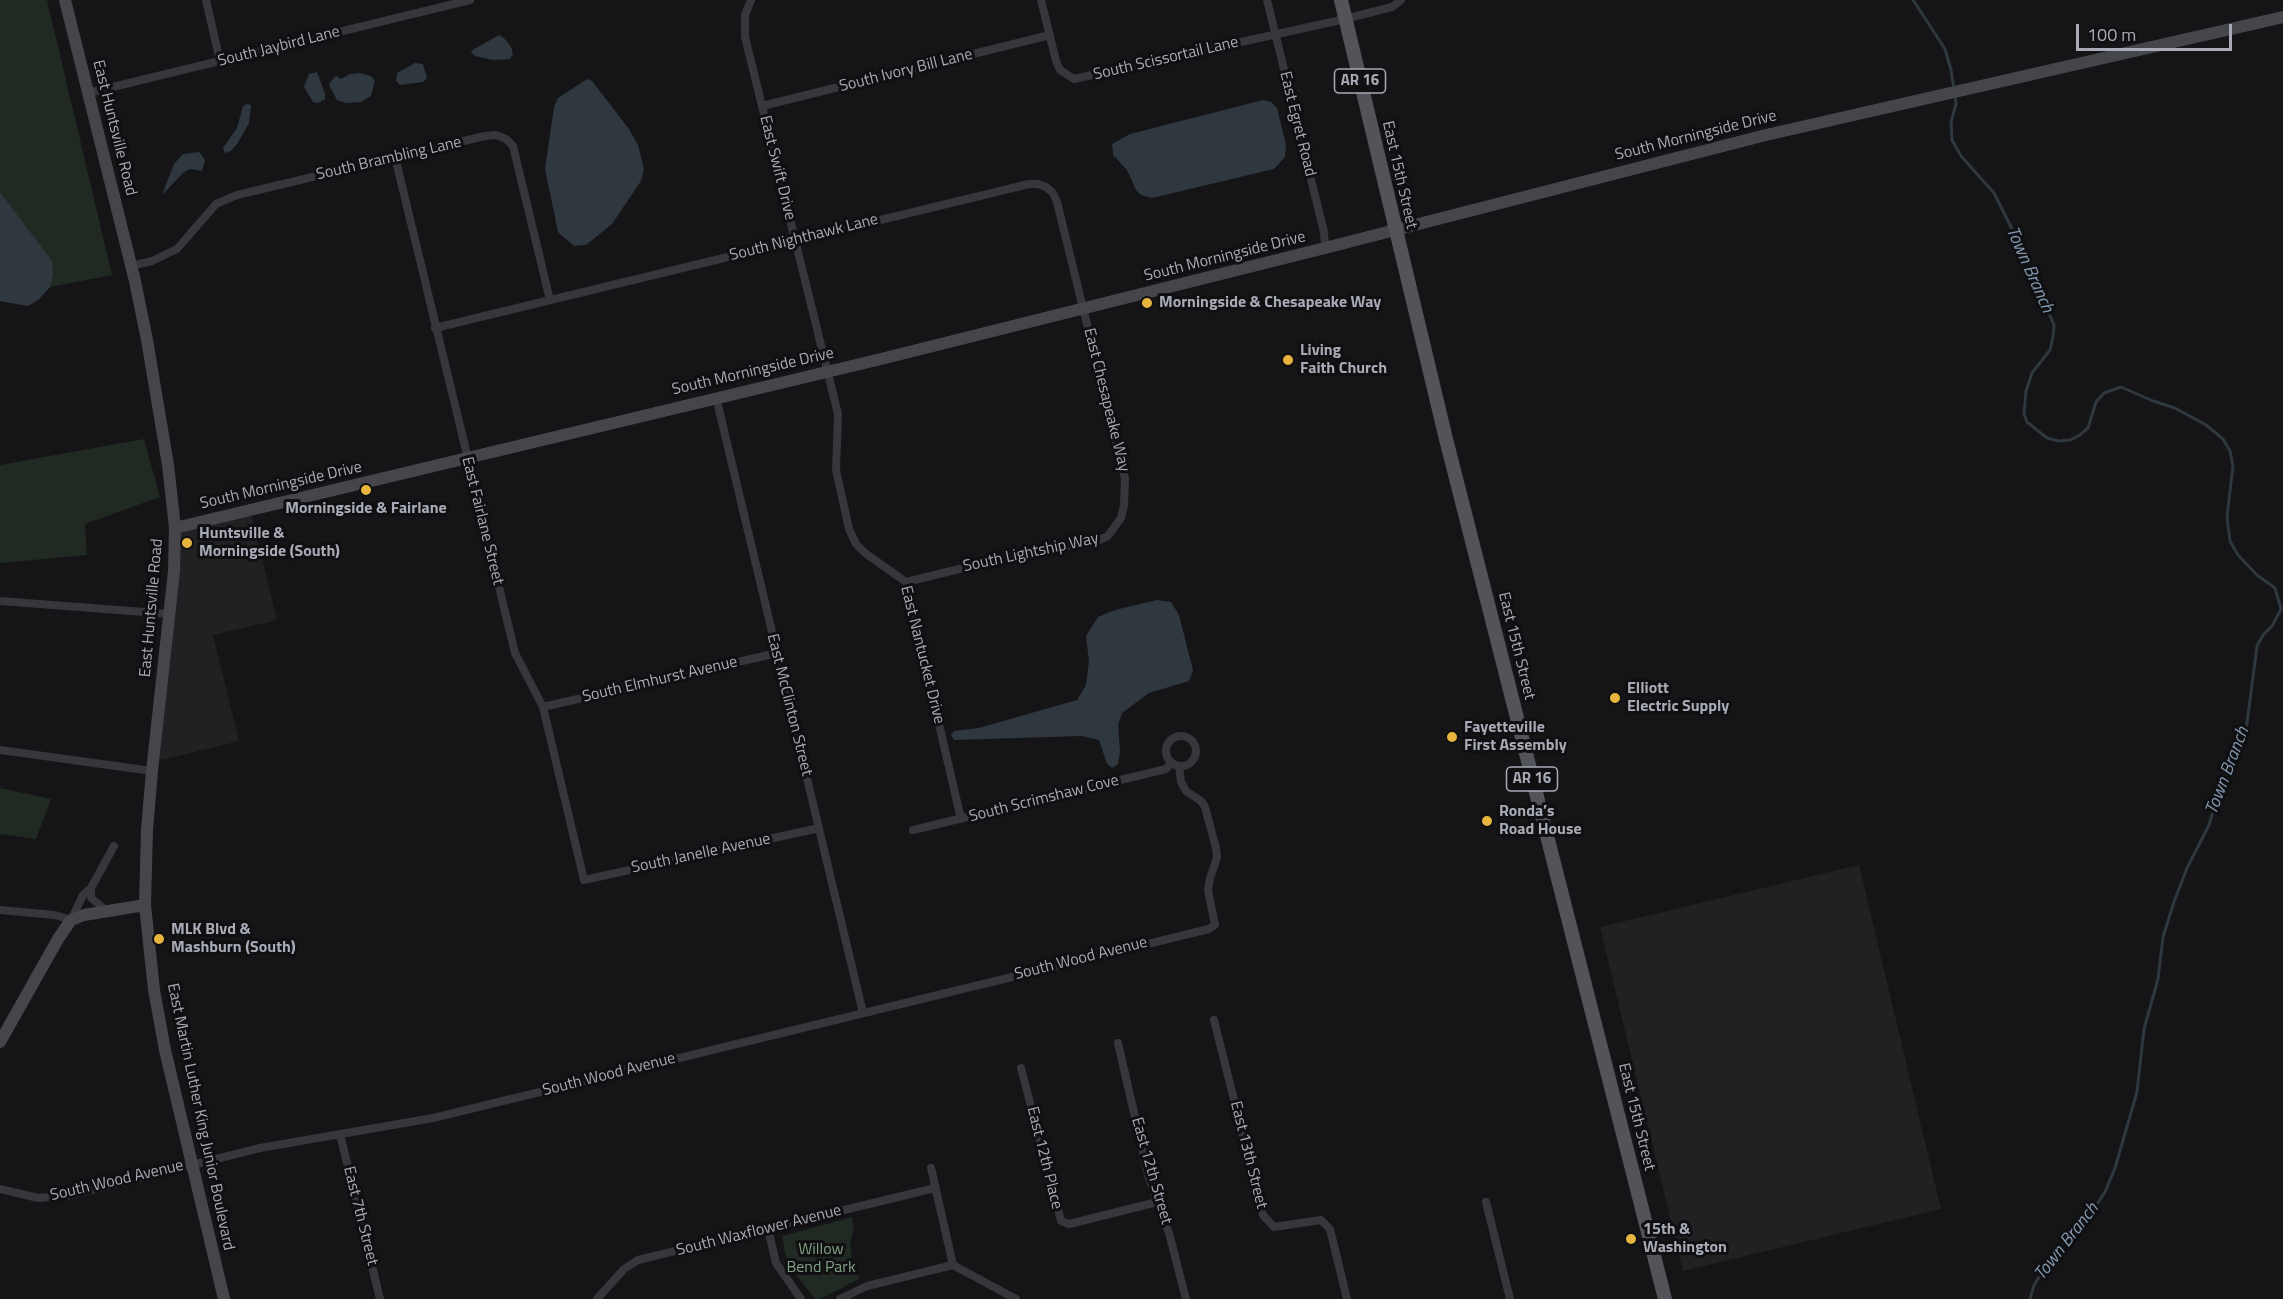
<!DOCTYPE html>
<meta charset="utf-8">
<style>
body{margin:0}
#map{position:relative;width:2283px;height:1299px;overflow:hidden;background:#151517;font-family:"Titillium Web",sans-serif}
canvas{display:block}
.scale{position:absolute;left:2076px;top:24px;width:156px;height:27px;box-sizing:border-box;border:3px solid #a8abb6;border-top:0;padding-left:8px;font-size:18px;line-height:21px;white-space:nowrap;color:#a8abb6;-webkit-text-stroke:4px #101012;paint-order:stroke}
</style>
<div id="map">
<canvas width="2283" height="1299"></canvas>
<div class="scale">100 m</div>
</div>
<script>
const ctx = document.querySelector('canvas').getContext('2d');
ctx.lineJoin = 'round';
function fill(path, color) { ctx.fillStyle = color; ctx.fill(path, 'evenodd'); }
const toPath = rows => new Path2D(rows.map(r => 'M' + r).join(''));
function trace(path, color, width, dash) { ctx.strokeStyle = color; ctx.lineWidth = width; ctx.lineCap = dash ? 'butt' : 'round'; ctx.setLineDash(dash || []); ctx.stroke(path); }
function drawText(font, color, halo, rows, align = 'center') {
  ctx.font = font + ' "Titillium Web",sans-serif'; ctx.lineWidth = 6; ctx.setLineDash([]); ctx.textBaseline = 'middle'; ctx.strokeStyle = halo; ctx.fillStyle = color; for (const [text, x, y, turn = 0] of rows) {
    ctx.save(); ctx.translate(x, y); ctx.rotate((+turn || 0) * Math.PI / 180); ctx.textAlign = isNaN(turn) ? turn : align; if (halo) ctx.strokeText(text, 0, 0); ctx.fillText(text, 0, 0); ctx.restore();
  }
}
fill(toPath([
 [250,510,277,620,213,635,239,741,162,760,154,752,175,528],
 [1859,865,1941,1209,1683,1271,1600,927]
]), '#212124');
fill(toPath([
 [0,0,47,0,112,275,50,287,38,300,28,306,0,301],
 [144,439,160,497,85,524,87,555,0,563,0,465],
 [0,788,51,799,36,839,0,834],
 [852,1217,854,1226,850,1245,852,1260,859,1279,820,1299,815,1299,792,1270,785,1253,782,1236]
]), '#212923');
fill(toPath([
 [499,35,504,38,511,47,513,54,510,59,493,60,475,56,472,53,471,51],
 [415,63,423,64,427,78,423,82,400,85,396,81,397,73],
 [317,72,325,94,325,99,318,103,313,102,304,87,309,74],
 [360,73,371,76,375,81,371,96,361,102,346,103,337,100,329,85,332,80,336,76,341,79,350,74],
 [587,79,592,81,629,129,638,145,644,169,641,181,612,224,586,245,574,246,558,232,545,169,554,107,558,98],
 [1263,100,1271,102,1277,108,1286,145,1285,157,1274,169,1152,198,1141,195,1136,190,1127,170,1113,155,1112,144,1130,134],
 [247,104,251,105,249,123,237,144,231,151,225,153,223,148,237,128,243,106],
 [199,152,205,160,202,171,190,169,184,172,162,195,174,164,183,154],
 [0,192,52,261,53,274,50,287,38,300,28,306,0,301],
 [1157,600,1171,602,1179,615,1193,670,1189,681,1149,693,1122,713,1118,725,1120,752,1118,764,1112,768,1107,764,1099,740,1082,736,954,740,951,735,954,731,979,728,1077,700,1086,685,1089,661,1086,636,1098,617,1115,610]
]), '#2f373f');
trace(toPath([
 [1913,0,1945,49,1951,70,1954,89],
 [1955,95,1956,104,1951,122,1952,140,1961,156,1994,193,2014,233,2054,325,2053,337,2050,350,2032,373,2026,391,2024,414,2027,422,2047,438,2059,441,2070,440,2080,435,2088,428,2096,402,2104,393,2121,387,2153,401,2175,408,2206,425,2223,439,2230,451,2233,466,2227,517,2230,541,2238,555,2257,575,2275,588,2281,609,2272,626,2263,635,2257,646,2246,731,2241,747,2221,786,2209,825,2187,868,2174,902,2163,937,2158,979,2144,1029,2137,1092,2115,1168,2105,1192,2089,1216,2054,1254,2034,1285,2030,1299]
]), '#2f373f', 3);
trace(toPath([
 [206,0,220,61],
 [751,0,745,15,745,37,838,414,836,470,849,529,856,544,865,553,906,582,961,819],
 [1041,0,1056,61,1060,70,1074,79,1345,19,1392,7,1401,0],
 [1267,0,1324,232,1325,248],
 [88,93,470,0],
 [762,106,1050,35],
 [395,157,515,653,543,707,584,880,819,828],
 [131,266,152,261,177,249,216,204,237,195,485,136,496,135,506,139,513,146,550,300],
 [435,328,1029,184,1038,184,1046,187,1053,193,1057,202,1125,479,1124,505,1121,518,1108,536,1097,541,1025,553,906,582],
 [716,397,863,1013],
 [0,601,170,614],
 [543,707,777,653],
 '1166 751a15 15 0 1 1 30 0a15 15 0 1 1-30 0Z',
 [0,750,152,771],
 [913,830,1158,771,1166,769,1171,763],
 [0,910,55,915,71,920,83,895,91,888],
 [107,911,91,898,91,888,114,846],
 [1214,1020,1263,1215,1274,1227,1321,1220,1330,1229,1347,1299],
 [1118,1043,1149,1178,1169,1233,1186,1299],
 [1021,1068,1061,1221,1069,1224,1157,1202],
 [340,1134,380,1299],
 [931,1168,953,1265,1016,1299],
 [0,1189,38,1198,71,1195,260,1148,433,1118,1209,929,1215,925,1208,890,1210,878,1217,858,1216,848,1205,807,1201,801,1186,791,1181,782,1179,766],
 [1486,1202,1510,1299],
 [768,1229,776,1263,801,1299],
 [597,1299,624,1269,638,1260,935,1188],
 [840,1299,867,1286,953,1265]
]), '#36373b', 8);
trace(toPath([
 [65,0,135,281,147,340,168,465,175,528,174,571,152,771,147,830,145,905,154,990,165,1050,224,1299],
 [175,528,881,359,1325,248,1766,135,2283,17],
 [0,1042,58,939,71,920,84,915,145,905]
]), '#44464b', 12);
trace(toPath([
 [1341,0,1446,439,1665,1299]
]), '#52545a', 14);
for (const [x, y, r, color] of [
 [1147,303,6,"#e7b53d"],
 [1288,360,6,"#e7b53d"],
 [366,490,6,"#e7b53d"],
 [187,543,6,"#e7b53d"],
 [1615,698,6,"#e7b53d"],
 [1452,737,6,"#e7b53d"],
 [1487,821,6,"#e7b53d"],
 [159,939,6,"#e7b53d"],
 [1631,1239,6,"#e7b53d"]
]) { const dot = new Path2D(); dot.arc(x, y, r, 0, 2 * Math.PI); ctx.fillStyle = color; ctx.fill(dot); trace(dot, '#101012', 2); }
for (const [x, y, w] of [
 [1360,81,51],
 [1532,779,51]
]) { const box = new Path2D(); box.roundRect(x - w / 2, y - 12, w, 24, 4.5); ctx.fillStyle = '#101012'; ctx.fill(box); trace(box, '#a8abb6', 1.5); }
drawText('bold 15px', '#a8abb6', null, [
 ["AR 16",1360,81],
 ["AR 16",1532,779]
]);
drawText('16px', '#a8abb6', '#101012', [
 ["South Jaybird Lane",279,47,-14],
 ["South Scissortail Lane",1166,59,-13],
 ["South Ivory Bill Lane",906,71,-14],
 ["East Egret Road",1297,124,76],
 ["East Huntsville Road",114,128,76],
 ["South Morningside Drive",1696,136,-14],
 ["South Brambling Lane",389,159,-13],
 ["East Swift Drive",777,168,76],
 ["East 15th Street",1399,175,77],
 ["South Nighthawk Lane",804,238,-14],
 ["South Morningside Drive",1225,257,-14],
 ["South Morningside Drive",753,372,-13],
 ["East Chesapeake Way",1106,400,76],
 ["South Morningside Drive",281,486,-13],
 ["East Fairlane Street",482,521,76],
 ["South Lightship Way",1031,553,-12],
 ["East Huntsville Road",152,608,-85],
 ["East 15th Street",1516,646,76],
 ["East Nantucket Drive",922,655,76],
 ["South Elmhurst Avenue",660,680,-13],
 ["East McClinton Street",789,705,76],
 ["South Scrimshaw Cove",1044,799,-14],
 ["South Janelle Avenue",701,854,-12],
 ["South Wood Avenue",1081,959,-14],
 ["South Wood Avenue",609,1075,-14],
 ["East Martin Luther King Junior Boulevard",200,1117,78],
 ["East 15th Street",1636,1117,76],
 ["East 13th Street",1248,1155,76],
 ["East 12th Place",1044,1158,76],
 ["East 12th Street",1151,1171,74],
 ["South Wood Avenue",117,1181,-13],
 ["East 7th Street",360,1216,76],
 ["South Waxflower Avenue",759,1231,-14]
]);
drawText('bold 16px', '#a8abb6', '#101012', [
 ["Morningside & Chesapeake Way",1159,303],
 ["Living",1300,351],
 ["Faith Church",1300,369],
 ["Morningside & Fairlane",366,509,"center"],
 ["Huntsville &",199,534],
 ["Morningside (South)",199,552],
 ["Elliott",1627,689],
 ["Electric Supply",1627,707],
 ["Fayetteville",1464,728],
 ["First Assembly",1464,746],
 ["Ronda’s",1499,812],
 ["Road House",1499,830],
 ["MLK Blvd &",171,930],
 ["Mashburn (South)",171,948],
 ["15th &",1643,1230],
 ["Washington",1643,1248]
], 'left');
drawText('16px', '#80a083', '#101012', [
 ["Willow",821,1250],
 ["Bend Park",821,1268]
]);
drawText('italic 18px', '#8197af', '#101012', [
 ["Town Branch",2029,270,66],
 ["Town Branch",2228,771,-69],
 ["Town Branch",2067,1242,-52]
]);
</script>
